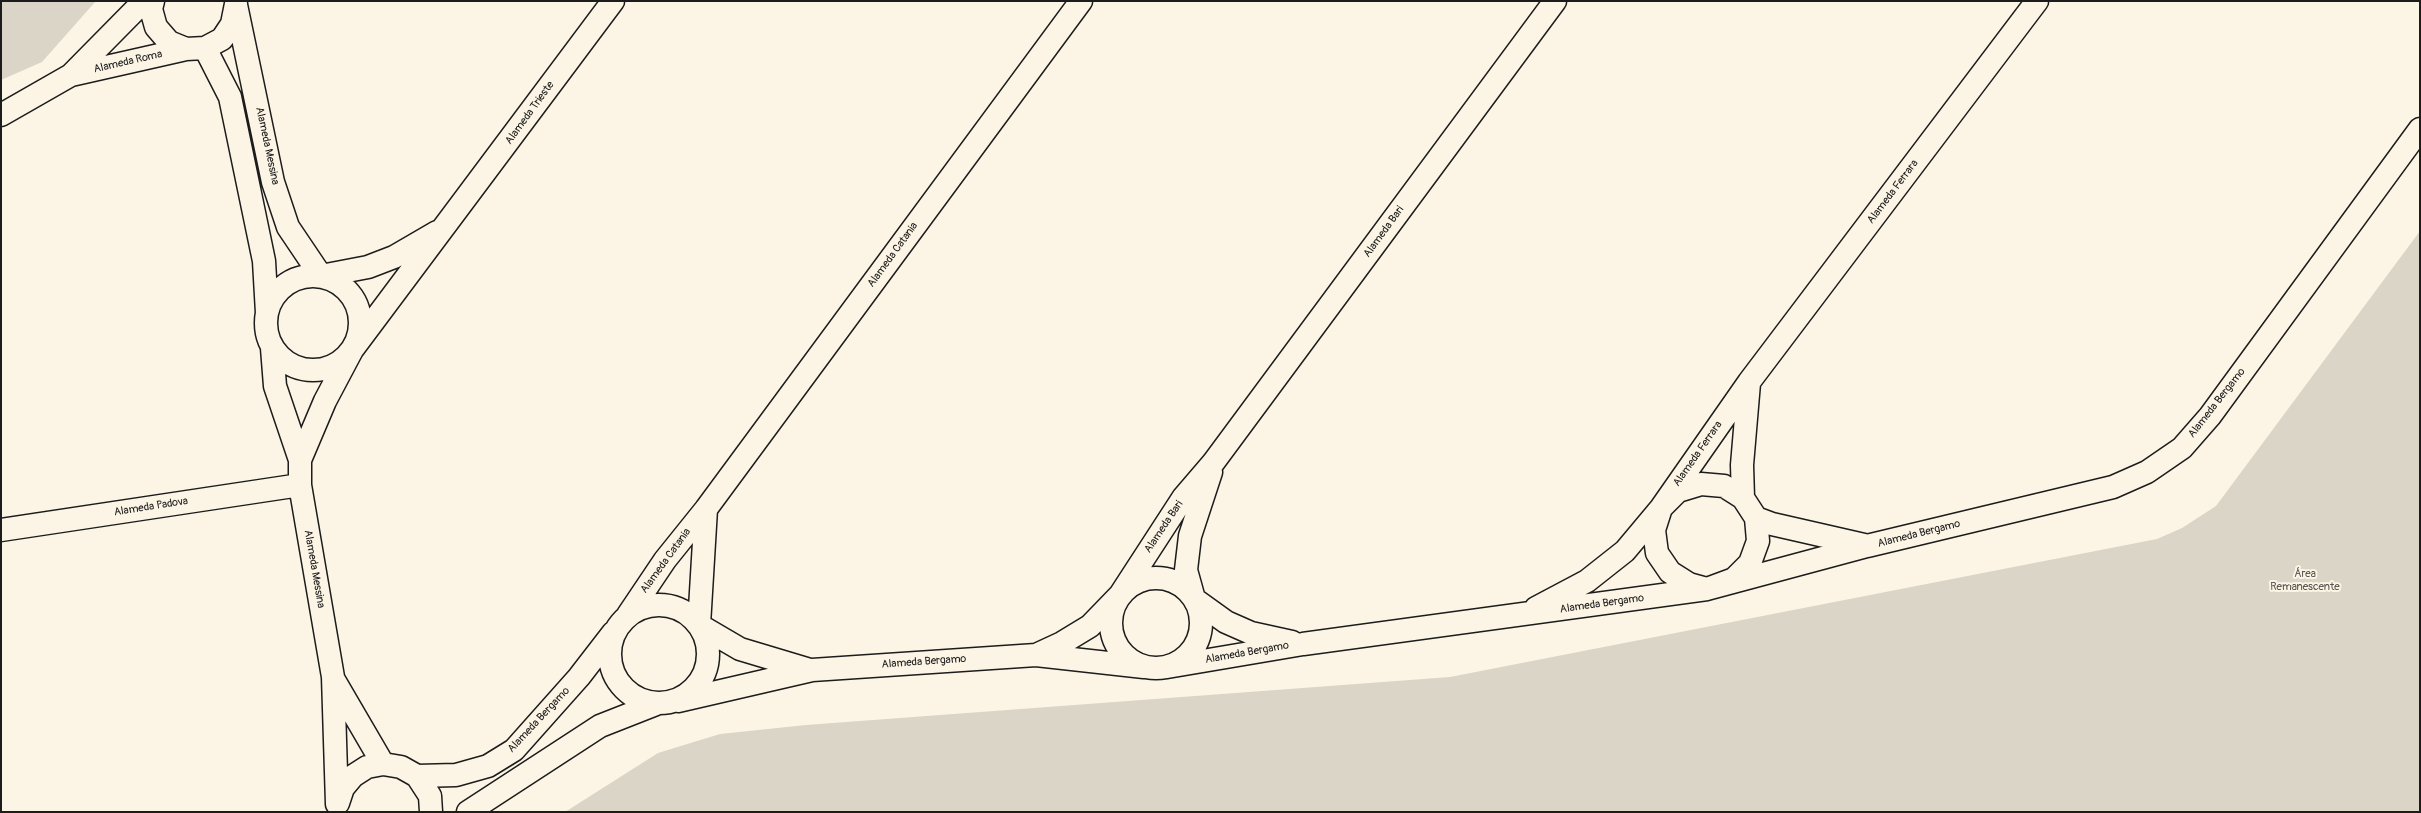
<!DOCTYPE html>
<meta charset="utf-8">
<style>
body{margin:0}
#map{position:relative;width:2421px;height:813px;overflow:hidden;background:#fcf5e5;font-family:Pangolin,sans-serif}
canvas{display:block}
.frame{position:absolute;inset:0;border:2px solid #1c1c1c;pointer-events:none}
</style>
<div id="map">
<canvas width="2421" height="813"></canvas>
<div class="frame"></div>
</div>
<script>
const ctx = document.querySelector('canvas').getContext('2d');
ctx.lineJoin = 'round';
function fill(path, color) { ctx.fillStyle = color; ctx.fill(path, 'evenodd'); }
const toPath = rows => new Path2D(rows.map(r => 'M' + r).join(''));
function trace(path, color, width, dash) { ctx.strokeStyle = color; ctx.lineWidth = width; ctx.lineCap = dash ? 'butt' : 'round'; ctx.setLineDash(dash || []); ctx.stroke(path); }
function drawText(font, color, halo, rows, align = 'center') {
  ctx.font = font + ' Pangolin,sans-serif'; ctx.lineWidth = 4; ctx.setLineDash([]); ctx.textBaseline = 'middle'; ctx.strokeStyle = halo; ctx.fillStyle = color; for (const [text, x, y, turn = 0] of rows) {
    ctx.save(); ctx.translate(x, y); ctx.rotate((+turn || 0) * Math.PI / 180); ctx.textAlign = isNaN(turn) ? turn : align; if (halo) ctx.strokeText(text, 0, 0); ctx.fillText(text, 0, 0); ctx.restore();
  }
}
fill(toPath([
 [1,1,96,1,42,62,1,80],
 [2420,231,2420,812,565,812,658,753,720,734,806,725,1450,677,2157,539,2182,528,2216,506]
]), '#dbd5c8');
const minor = toPath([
 [153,1,151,9,156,27,169,42,186,49,205,48,222,39,232,24,236,4],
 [236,5,273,182,288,227,321,276,368,267,394,257,437,232],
 [205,48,230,97,264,261,267,313],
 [71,75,186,49],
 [1,115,71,75,144,1],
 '266 323a47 47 0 1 1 94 0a47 47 0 1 1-94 0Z',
 [272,348,275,386,300,460,300,485,333,677,337,804],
 [300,460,325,401,352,350,613,1],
 [1211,472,1190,536,1186,570,1194,599,1226,622,1251,633,1292,642],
 [1701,484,1724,486,1743,498,1756,518,1758,541,1750,563,1734,579,1707,589,1689,584,1670,572,1657,553,1654,530,1661,508,1678,491,1701,484],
 [1743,498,1742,465,1749,383],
 [706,509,699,625,740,649,810,670],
 [1756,518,1772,524,1864,545],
 [1,530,300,485],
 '1111 623a45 45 0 1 1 90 0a45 45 0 1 1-90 0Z',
 '610 654a49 49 0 1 1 98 0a49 49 0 1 1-98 0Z',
 [1536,608,1587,581,1625,551,1661,508,1749,382,2037,1],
 [628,615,665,560,706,509,1081,1],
 [1036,655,1062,643,1090,626,1120,595,1183,498,1213,463,1555,1],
 [1167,667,1303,644,1707,589,1867,546,2113,487,2147,472,2182,448,2210,416,2420,129],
 [334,680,383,764],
 [678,701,812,670,1036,655,1144,667],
 [417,776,456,775,488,766,514,750,579,677,613,633],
 [338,803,343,788,353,776,367,767,383,764,401,767,417,776,430,796,431,812],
 [468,812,600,726,656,704]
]);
trace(minor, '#1c1c1c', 25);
trace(minor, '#fcf5e5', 22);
drawText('11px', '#1c1c1c', '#fcf5e5', [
 ["Alameda Roma",128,62,-13],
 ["Alameda Trieste",530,113,-54],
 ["Alameda Messina",267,146,78],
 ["Alameda Ferrara",1893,192,-53],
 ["Alameda Bari",1384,232,-54],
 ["Alameda Catania",893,255,-54],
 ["Alameda Bergamo",2217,403,-52],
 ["Alameda Ferrara",1698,454,-55],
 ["Alameda Padova",151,507,-9],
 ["Alameda Bari",1164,527,-56],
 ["Alameda Bergamo",1919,534,-14],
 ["Alameda Catania",666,561,-54],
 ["Alameda Messina",314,569,80],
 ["Alameda Bergamo",1602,604,-8],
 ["Alameda Bergamo",1247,653,-10],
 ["Alameda Bergamo",924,662,-4],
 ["Alameda Bergamo",539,720,-47]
]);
drawText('11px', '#555450', '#fcf5e5', [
 ["Área",2305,574],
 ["Remanescente",2305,587]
]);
</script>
